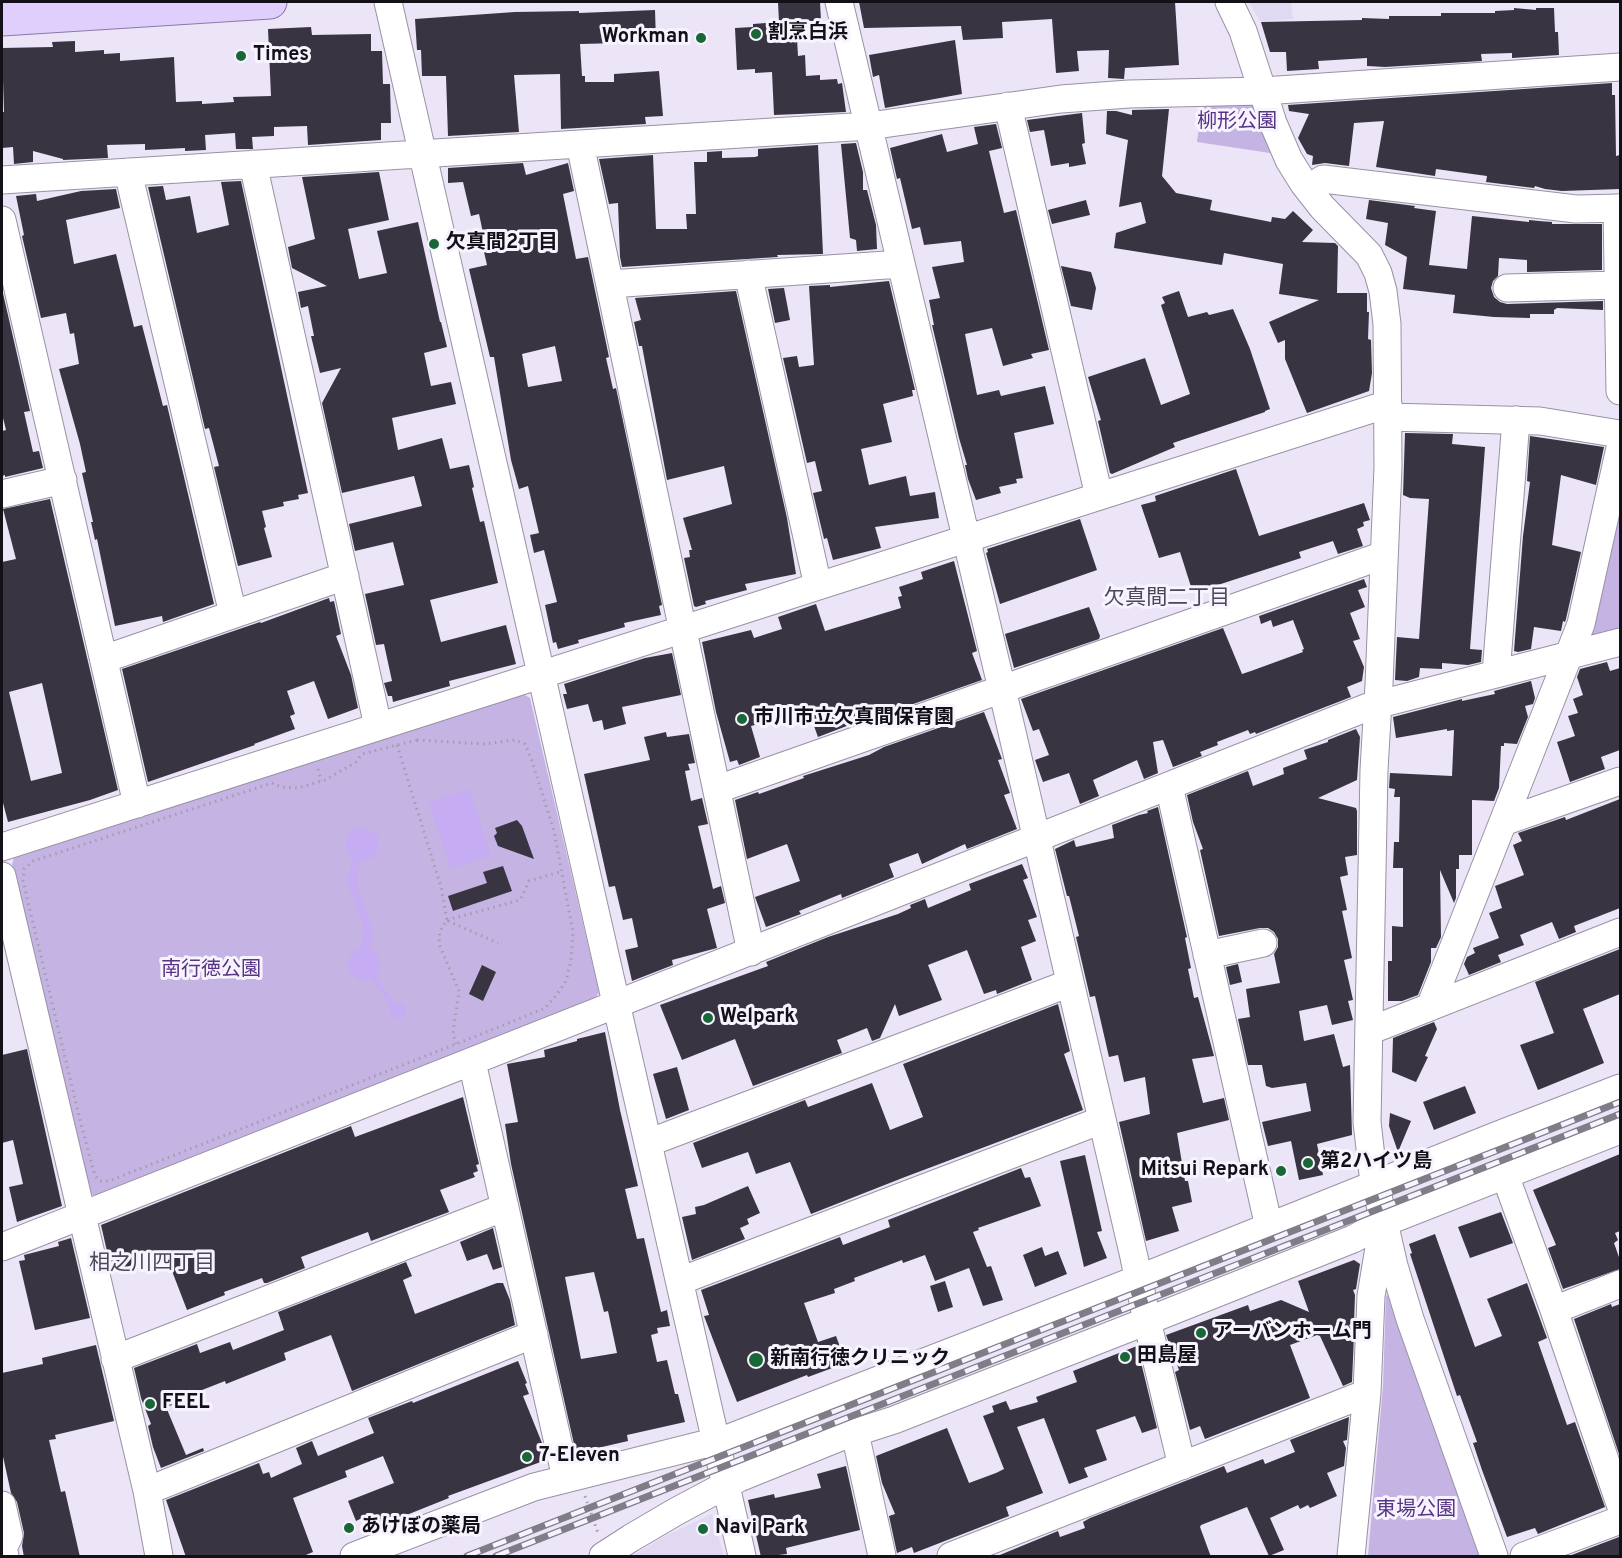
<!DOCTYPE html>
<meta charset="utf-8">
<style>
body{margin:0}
#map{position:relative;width:1622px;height:1558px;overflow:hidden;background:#ebe5f7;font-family:Overpass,sans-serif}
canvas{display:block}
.frame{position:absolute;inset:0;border:3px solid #131117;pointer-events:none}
</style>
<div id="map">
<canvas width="1622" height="1558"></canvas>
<div class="frame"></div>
</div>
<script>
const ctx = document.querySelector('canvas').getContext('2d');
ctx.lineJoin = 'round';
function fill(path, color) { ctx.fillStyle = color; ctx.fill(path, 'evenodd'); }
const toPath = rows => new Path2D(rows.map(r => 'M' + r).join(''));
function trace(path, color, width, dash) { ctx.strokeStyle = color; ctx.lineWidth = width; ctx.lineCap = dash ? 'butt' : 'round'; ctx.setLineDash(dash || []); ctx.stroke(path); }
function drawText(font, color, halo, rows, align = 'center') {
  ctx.font = font + ' Overpass,"Noto Sans JP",sans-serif'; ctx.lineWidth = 6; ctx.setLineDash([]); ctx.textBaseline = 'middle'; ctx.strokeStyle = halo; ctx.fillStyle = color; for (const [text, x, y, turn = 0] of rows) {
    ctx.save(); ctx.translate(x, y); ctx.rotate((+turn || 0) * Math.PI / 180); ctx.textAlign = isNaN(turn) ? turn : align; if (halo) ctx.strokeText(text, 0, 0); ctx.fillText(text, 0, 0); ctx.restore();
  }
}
fill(toPath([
 [1249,2,1291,2,1293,19,1260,21],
 [712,1514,724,1556,632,1556,665,1536]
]), '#e1d8f2');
fill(toPath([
 [1213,99,1256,103,1272,150,1270,153,1197,142,1201,110],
 [1620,512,1620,634,1587,643,1594,624],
 [523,694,530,698,599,992,595,999,96,1197,90,1193,12,864,14,858],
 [1388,1295,1479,1556,1368,1556,1383,1386,1386,1296]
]), '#c5b3e3');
fill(toPath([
 [469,789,491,856,451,869,429,802],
 [360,827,368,829,376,834,379,841,376,855,367,860,361,861,358,870,357,886,370,922,372,931,370,949,376,953,380,961,380,969,376,977,394,1002,403,1004,406,1010,404,1016,399,1019,394,1018,389,1014,390,1005,372,980,360,980,353,976,349,971,347,964,354,950,361,948,363,936,363,925,347,881,353,859,346,847,346,840,349,833]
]), '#c6acf2');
fill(toPath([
 [778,2,820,2,821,21,796,22,798,56,805,55,806,76,820,75,820,80,837,79,838,84,842,83,846,112,774,115,772,72,755,73,755,69,737,70,735,28,753,27,753,24,779,22],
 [859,2,1175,2,1179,65,1125,68,1124,79,1108,78,1109,50,1077,51,1079,71,1056,73,1052,19,1002,22,1003,38,963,40,961,26,864,28],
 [1514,8,1536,10,1536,8,1554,8,1555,32,1558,32,1559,55,1512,58,1512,53,1481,54,1482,61,1385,67,1367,66,1367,58,1318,61,1319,69,1287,71,1286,52,1270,52,1261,22,1362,20,1362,18,1389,19,1389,16,1441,16,1441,13,1495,13,1495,11,1514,10],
 [655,10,656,42,580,44,582,76,585,76,585,82,614,82,614,74,659,71,663,116,645,117,646,124,561,129,560,74,514,75,519,132,448,136,446,76,422,76,421,50,417,50,415,19,515,12,579,11,579,13],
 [311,27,312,35,371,34,371,51,382,51,383,84,390,84,391,123,381,123,381,140,308,145,307,126,274,127,274,136,252,137,253,149,236,149,235,133,205,135,206,150,185,151,185,148,145,150,145,144,107,145,108,158,63,160,63,159,33,151,33,162,14,164,13,147,2,148,2,112,4,112,2,48,53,47,52,42,75,41,75,52,104,50,104,54,120,53,120,61,174,57,176,102,202,101,202,104,234,102,233,97,271,96,268,29],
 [955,40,962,94,885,108,879,75,873,77,869,55],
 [1612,83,1612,95,1615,95,1616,156,1620,155,1620,189,1562,191,1545,189,1535,186,1534,188,1486,182,1487,176,1436,169,1435,176,1376,167,1384,121,1354,123,1349,166,1325,163,1312,165,1313,156,1307,154,1298,138,1309,114,1289,111,1288,105],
 [1169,109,1162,176,1176,193,1212,200,1210,210,1271,222,1272,217,1285,219,1293,211,1313,230,1302,242,1335,243,1338,246,1337,293,1367,293,1367,312,1369,312,1368,339,1371,340,1372,373,1369,391,1307,413,1285,359,1285,340,1278,343,1269,322,1319,300,1279,294,1283,264,1224,253,1222,265,1114,248,1116,233,1146,223,1141,202,1119,207,1128,140,1106,134,1107,111,1116,111,1132,115,1132,110],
 [1082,113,1085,143,1082,144,1086,164,1069,167,1069,163,1051,166,1044,130,1030,132,1027,120],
 [996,124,1002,148,989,151,1004,213,1016,210,1049,350,1031,354,1033,358,1003,366,992,328,965,334,977,395,999,390,1001,396,1045,386,1054,424,1014,433,1023,478,1016,479,1017,483,999,487,1001,493,976,500,968,479,965,465,967,465,959,438,932,325,934,325,929,300,940,298,932,267,964,262,961,241,924,245,920,227,912,229,900,178,897,179,890,148,942,134,947,152,978,144,974,127],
 [856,143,863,172,863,190,867,190,876,225,877,249,857,251,856,240,850,238,841,144],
 [818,145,823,254,777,255,778,257,622,267,620,257,618,203,609,204,599,159,653,155,656,229,687,229,686,214,696,214,694,162,707,162,707,152,722,151,722,158,755,157,758,156,758,149],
 [523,163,526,175,568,163,574,191,563,194,576,259,588,257,609,357,606,358,613,389,616,388,662,605,659,606,661,615,624,623,625,627,578,640,579,643,558,649,556,642,553,643,545,605,557,602,544,550,534,553,530,535,539,533,528,486,519,489,511,460,494,357,490,357,469,269,487,265,482,243,485,242,479,214,471,216,463,182,448,183,448,168],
 [555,346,562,381,528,387,522,354],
 [379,172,389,220,348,229,359,279,387,273,377,231,418,222,440,322,441,322,447,347,424,353,431,386,451,382,456,404,392,418,398,450,442,438,450,469,469,465,474,487,472,488,480,522,484,521,498,583,430,600,441,642,506,625,516,664,449,681,450,686,393,702,392,696,388,696,384,683,392,681,384,644,376,645,365,594,404,585,393,542,355,551,349,524,422,506,414,476,342,493,322,403,341,368,320,373,311,336,314,336,308,306,301,308,298,292,327,286,292,268,288,247,315,239,302,177],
 [241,181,308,493,298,495,299,499,283,502,284,506,262,511,266,527,264,528,272,557,238,566,214,467,219,466,209,428,205,429,148,187,163,186,166,200,190,196,197,233,229,225,221,182],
 [116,189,120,208,66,220,74,264,116,254,134,327,142,325,163,406,167,405,214,604,163,622,162,616,115,626,97,539,95,540,91,522,93,522,82,473,86,472,80,444,59,369,79,364,74,333,70,334,66,313,41,318,22,236,24,235,16,196,36,194,37,201,81,191],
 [1086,200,1090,215,1052,224,1048,210],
 [1369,200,1415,206,1414,208,1436,211,1429,265,1467,269,1472,216,1529,222,1529,220,1539,221,1552,222,1552,224,1602,224,1602,270,1527,272,1527,260,1499,258,1498,276,1493,281,1491,288,1494,297,1500,302,1507,304,1603,301,1603,310,1557,308,1554,310,1554,314,1530,314,1530,318,1494,317,1453,313,1455,295,1403,289,1407,257,1385,245,1388,223,1366,219],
 [1061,266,1091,272,1096,288,1092,310,1071,306],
 [889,281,915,390,912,390,913,396,883,404,892,442,861,449,869,485,906,476,910,496,935,492,939,518,875,527,881,548,833,560,827,538,824,539,813,493,822,491,815,461,807,463,783,358,797,356,799,367,814,365,809,286,830,285,830,287],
 [784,288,790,320,775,323,768,289],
 [2,289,30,411,24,412,33,452,39,451,43,468,5,477,5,475,2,476,2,431,6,430,2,414],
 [736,291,787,518,796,574,745,584,747,590,705,601,706,604,696,607,694,606,684,558,690,557,689,550,692,550,683,518,732,504,724,466,667,480,642,346,639,346,634,322,641,320,635,298],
 [1179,291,1188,317,1207,312,1209,315,1233,309,1250,349,1270,409,1265,411,1265,412,1173,443,1175,447,1112,474,1110,473,1098,421,1101,420,1088,377,1145,358,1161,405,1190,394,1161,305,1165,303,1162,297],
 [1405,433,1453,434,1452,444,1485,447,1470,649,1482,650,1481,662,1468,665,1442,663,1442,669,1420,668,1419,677,1407,681,1395,680,1397,637,1419,639,1429,499,1410,498,1403,495],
 [1530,436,1604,447,1596,485,1561,475,1552,545,1581,552,1566,619,1565,622,1563,621,1561,631,1534,627,1531,649,1518,652,1514,651,1523,536,1530,482,1527,481],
 [1236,469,1259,536,1364,503,1370,520,1363,522,1364,526,1357,529,1363,546,1338,554,1333,541,1299,552,1301,558,1193,593,1180,552,1159,558,1141,505,1156,501,1155,496],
 [50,499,118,790,90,800,8,822,2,799,2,562,16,559,3,509],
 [42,683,62,773,31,781,9,692],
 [1080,519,1097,570,1000,604,986,553,988,552,987,549],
 [954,561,977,651,972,653,982,680,896,710,894,705,863,715,865,719,818,737,806,704,758,718,759,724,751,726,760,757,739,765,737,760,730,762,716,712,702,642,751,630,754,638,782,629,778,617,816,604,825,631,901,608,898,597,902,596,899,587,923,579,921,572],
 [1364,579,1367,587,1358,590,1365,607,1350,613,1360,639,1353,641,1364,667,1362,681,1347,687,1351,697,1256,734,1255,732,1250,734,1248,730,1217,742,1218,745,1200,752,1202,756,1173,767,1163,740,1153,742,1158,773,1144,779,1137,760,1093,780,1099,796,1080,804,1069,773,1043,782,1035,760,1049,755,1039,729,1033,731,1021,699,1223,628,1242,674,1251,671,1303,652,1302,650,1304,649,1293,620,1273,627,1271,620,1261,624,1259,616],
 [329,598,330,602,334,601,341,634,336,636,351,675,358,708,328,719,314,681,287,691,295,714,290,716,295,729,254,744,255,745,148,782,122,669,260,622,261,623],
 [1089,607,1100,636,1099,639,1014,668,1005,634],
 [672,653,681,695,622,707,626,724,604,730,602,720,593,722,588,704,567,709,563,694,567,694,564,684,645,658],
 [1607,662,1610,671,1620,668,1620,750,1601,757,1605,769,1570,782,1557,742,1575,736,1568,716,1578,713,1573,699,1583,695,1577,677,1580,669],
 [1531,681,1535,698,1533,704,1525,706,1528,717,1517,744,1504,743,1504,746,1501,746,1499,788,1494,801,1472,800,1472,855,1459,855,1459,869,1456,869,1456,898,1454,903,1440,870,1441,937,1436,948,1431,948,1431,962,1418,995,1402,1001,1388,1001,1388,961,1392,961,1392,926,1403,927,1403,868,1393,868,1394,842,1399,842,1400,797,1394,797,1395,789,1389,788,1390,773,1452,776,1454,730,1447,731,1447,729,1396,738,1393,717,1462,699,1462,701,1495,694,1494,691],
 [984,712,1002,759,998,760,1010,793,1004,795,1017,829,967,849,965,844,922,864,918,853,889,864,894,877,842,898,841,894,799,911,801,914,766,927,755,897,800,881,787,844,747,859,735,800,758,792,759,794,804,778,803,776,869,755,884,747],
 [1356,729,1360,737,1357,780,1318,798,1356,808,1357,811,1357,855,1345,857,1348,875,1340,877,1347,910,1342,911,1352,958,1344,960,1353,1000,1348,1001,1353,1020,1332,1025,1327,1005,1299,1011,1304,1041,1334,1034,1343,1067,1350,1065,1352,1135,1317,1144,1323,1175,1299,1180,1291,1141,1268,1146,1262,1122,1311,1111,1306,1083,1272,1088,1266,1086,1262,1065,1248,1065,1238,1019,1250,1017,1246,989,1280,983,1274,954,1278,947,1278,939,1274,932,1268,928,1260,928,1219,936,1200,850,1203,849,1193,822,1187,795,1248,771,1253,786,1284,774,1283,768,1307,759,1304,750,1328,742,1328,740],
 [666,732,667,737,689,734,695,763,688,764,690,770,685,771,691,801,702,798,708,824,698,826,713,889,721,886,725,903,707,909,717,948,672,960,673,965,632,981,625,950,638,947,632,918,623,920,615,886,609,887,584,774,650,760,644,737],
 [1620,799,1620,908,1574,926,1576,932,1559,939,1552,922,1520,935,1524,945,1498,955,1501,962,1469,975,1464,964,1467,957,1475,953,1473,948,1499,938,1489,913,1502,908,1495,886,1524,875,1513,845,1522,841,1518,833,1565,817,1566,820],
 [1158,807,1187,937,1185,938,1191,968,1188,969,1194,998,1198,997,1214,1056,1192,1059,1203,1103,1224,1098,1229,1120,1177,1133,1185,1181,1188,1181,1192,1202,1172,1207,1179,1231,1146,1241,1119,1122,1150,1114,1145,1077,1124,1082,1118,1055,1109,1057,1095,996,1090,997,1076,937,1079,936,1069,896,1067,896,1055,849,1074,840,1076,847,1114,838,1112,825,1139,815,1148,813,1147,811],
 [517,820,522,826,534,859,498,846,494,836,497,833,495,828],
 [1022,864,1028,878,1023,880,1037,917,1028,920,1036,941,1021,947,1032,980,997,994,996,990,984,994,967,950,928,965,942,1000,899,1016,895,1004,880,1038,872,1041,867,1028,837,1040,842,1053,753,1086,735,1039,682,1060,660,1005,768,966,766,962,828,937,898,914,911,908,910,905,925,899,928,908,971,890,969,884],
 [503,866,512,891,453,911,448,896,487,883,483,872],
 [1620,949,1620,994,1583,1009,1604,1063,1538,1090,1520,1045,1554,1033,1535,982],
 [1238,964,1242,982,1230,985,1226,967],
 [482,965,496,972,483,1001,469,994],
 [1058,1004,1070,1051,1064,1054,1083,1110,905,1177,811,1214,790,1162,756,1174,748,1152,702,1168,693,1143,805,1100,808,1107,872,1083,890,1130,923,1117,903,1064],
 [1434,1022,1437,1029,1425,1056,1428,1057,1416,1082,1392,1072,1393,1038],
 [605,1032,620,1110,638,1186,625,1189,637,1239,644,1238,661,1312,667,1310,670,1326,657,1328,658,1333,651,1335,657,1362,667,1360,675,1394,678,1394,685,1422,627,1435,628,1441,576,1453,511,1164,505,1124,518,1122,507,1064,545,1057,544,1050,577,1041,577,1039],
 [594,1272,604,1312,608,1311,617,1353,581,1359,565,1277],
 [27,1049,62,1206,17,1222,9,1187,23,1184,13,1140,2,1143,2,1055],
 [677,1067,689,1110,666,1119,653,1074],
 [1465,1086,1476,1113,1434,1130,1423,1102],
 [463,1097,479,1164,476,1165,478,1171,473,1173,475,1177,440,1190,449,1212,371,1241,368,1232,301,1257,305,1268,267,1283,264,1283,262,1278,224,1292,225,1295,187,1310,167,1258,134,1270,132,1265,112,1273,101,1225,351,1126,355,1137],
 [1390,1113,1411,1121,1398,1152,1389,1126],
 [1620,1154,1620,1231,1615,1233,1618,1240,1614,1243,1620,1260,1620,1269,1563,1289,1548,1248,1556,1245,1533,1190],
 [1085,1155,1102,1231,1097,1232,1107,1258,1084,1267,1060,1161],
 [1021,1168,1025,1178,1030,1177,1041,1206,978,1228,979,1230,973,1232,987,1267,991,1266,1003,1300,983,1306,969,1268,935,1281,925,1255,903,1263,902,1260,854,1278,855,1281,834,1289,835,1293,804,1303,818,1342,836,1336,846,1363,808,1377,807,1375,737,1402,704,1316,709,1315,701,1290,840,1237,843,1245,890,1227,888,1220],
 [748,1186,760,1213,747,1219,749,1224,740,1228,745,1239,692,1260,682,1217,696,1214,695,1207,704,1205],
 [1501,1212,1513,1243,1470,1258,1458,1227],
 [493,1228,502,1267,493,1270,487,1254,467,1261,460,1242],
 [1435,1234,1475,1347,1502,1336,1487,1299,1527,1283,1547,1338,1538,1342,1567,1425,1575,1422,1605,1507,1538,1534,1535,1528,1507,1537,1482,1470,1473,1443,1477,1442,1460,1395,1457,1396,1410,1254,1412,1253,1409,1244],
 [71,1238,90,1318,35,1330,19,1261,25,1260,24,1255,59,1246,58,1242],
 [1042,1247,1045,1256,1058,1251,1067,1274,1035,1287,1023,1255],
 [1354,1260,1360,1264,1356,1289,1353,1290,1355,1295,1354,1323,1349,1325,1354,1335,1352,1382,1343,1386,1320,1336,1317,1335,1290,1345,1310,1398,1205,1439,1200,1426,1190,1430,1175,1372,1179,1370,1166,1335,1248,1305,1250,1311,1281,1300,1309,1312,1298,1281],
 [406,1262,412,1276,403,1280,415,1314,497,1283,503,1283,510,1300,515,1325,352,1391,331,1335,284,1353,286,1360,226,1384,225,1381,174,1401,175,1404,166,1407,186,1455,203,1448,204,1451,161,1468,153,1447,148,1426,151,1424,141,1398,134,1368,197,1344,200,1353,230,1342,233,1350,284,1330,278,1312],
 [945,1281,953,1307,938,1312,930,1286],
 [1611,1304,1612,1307,1620,1304,1620,1457,1574,1319],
 [96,1345,114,1421,55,1435,56,1439,49,1440,61,1492,65,1491,80,1557,24,1557,22,1546,24,1533,17,1502,11,1493,2,1452,2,1373,43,1364,42,1358],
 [1137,1346,1157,1428,1142,1433,1135,1416,1096,1430,1107,1460,1084,1468,1088,1477,1069,1484,1044,1418,1017,1427,1043,1493,1006,1507,1009,1516,914,1553,912,1547,897,1553,889,1516,895,1514,882,1483,876,1456,947,1428,969,1483,996,1473,1004,1469,983,1416,994,1412,992,1406,1006,1401,1010,1410,1038,1402,1036,1397,1077,1382,1073,1371],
 [518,1361,527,1383,525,1384,529,1394,523,1396,542,1443,546,1460,448,1496,449,1498,369,1530,364,1517,356,1521,348,1501,394,1483,383,1456,345,1471,347,1477,293,1498,313,1552,301,1557,186,1557,166,1500,259,1463,263,1474,269,1472,271,1478,302,1464,296,1448,312,1441,318,1456,374,1433,368,1418,412,1401,413,1403],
 [1349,1417,1347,1440,1343,1441,1346,1448,1344,1466,1327,1473,1337,1496,1310,1508,1308,1505,1300,1509,1298,1505,1270,1518,1284,1550,1269,1556,1247,1507,1201,1525,1200,1527,1211,1557,995,1557,1058,1531,1060,1537,1085,1528,1083,1522,1090,1518,1224,1466,1227,1473,1263,1459,1265,1464,1295,1452,1290,1440],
 [846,1466,860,1530,786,1548,787,1554,761,1557,748,1500,774,1494,775,1498,821,1488,817,1474],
 [1619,1537,1620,1557,1569,1556]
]), '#393442');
const minor = toPath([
 [388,2,742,1556],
 [839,2,1002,689,1134,1257,1147,1321,1182,1466],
 [1229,2,1243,31,1273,123,1289,160,1304,184,1322,207,1369,255,1378,273,1383,291,1387,324,1388,467,1379,684,1374,770,1367,1122,1373,1174,1394,1266,1410,1319,1494,1556],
 [1008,106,1099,496],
 [580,144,751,952],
 [253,164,378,726],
 [128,172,233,614],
 [2,180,869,126,1061,99,1129,94,1263,91,1620,67],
 [1308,189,1323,179,1576,209,1620,208],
 [1617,208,1620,391],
 [2,220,137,804],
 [748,274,818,586],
 [610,284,901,264],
 [1507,288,1618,285],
 [1388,417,1540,421,1620,434],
 [2,494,63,480],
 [104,659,345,576],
 [1496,674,1516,420],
 [1169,786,1269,1227],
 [718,789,1384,555],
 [1503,822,1620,781],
 [2,847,1388,404],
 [2,876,147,1491,159,1556],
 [1207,955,1263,943],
 [1430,1007,1581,624,1620,448],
 [1369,1031,1620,932],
 [472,1062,566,1478],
 [648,1143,1070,983],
 [1505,1175,1554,1310,1620,1504],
 [2,1247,1368,707,1620,642],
 [680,1281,1102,1120],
 [1554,1310,1620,1284],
 [115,1359,505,1207],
 [855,1433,882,1556],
 [147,1491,534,1334],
 [2,1505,9,1536,3,1549,5,1556],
 [354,1556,534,1487,729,1438,1138,1279,1498,1135,1620,1088],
 [603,1556,631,1538,677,1511,739,1478,838,1438,894,1420,1147,1321,1353,1239,1383,1223,1620,1130],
 [951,1556,1367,1393],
 [1351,1556,1367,1393,1371,1296,1381,1236],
 [1524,1556,1620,1520]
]);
const major = toPath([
 [2,19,270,2]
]);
trace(minor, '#9892a3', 29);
trace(major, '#8b78ab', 35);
trace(toPath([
 [417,740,485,744,515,740,525,744,531,758,554,831,573,932,571,960,566,981,555,997,545,1008,499,1027,109,1181,100,1181,95,1176,81,1124,23,881,24,869,33,861,272,783,281,787,298,788,325,780,356,762,362,754,417,740],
 [397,745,441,887,447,920,440,931,439,944,459,991,453,1033,456,1044],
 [318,769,321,781],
 [447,920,520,900,529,881,563,871],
 [448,921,498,943],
 [585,1496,598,1533]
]), '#a29dab', 3, [1.5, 4.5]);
trace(minor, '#fff', 27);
trace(major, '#e0cffc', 33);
const rail = toPath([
 [467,1556,1620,1102],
 [496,1556,1620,1114]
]);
trace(rail, '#807c88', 7);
trace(rail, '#f7f3ff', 4.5, [14]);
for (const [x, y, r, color] of [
 [756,34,6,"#196736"],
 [701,38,6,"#196736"],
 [241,56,6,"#196736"],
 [434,244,6,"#196736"],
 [742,719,6,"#196736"],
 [708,1018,6,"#196736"],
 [1308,1163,6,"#196736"],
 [1281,1171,6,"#196736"],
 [1201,1333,6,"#196736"],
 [1125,1357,6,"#196736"],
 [756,1360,8,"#196736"],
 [150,1404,6,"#196736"],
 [527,1457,6,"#196736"],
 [349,1528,6,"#196736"],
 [703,1529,6,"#196736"]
]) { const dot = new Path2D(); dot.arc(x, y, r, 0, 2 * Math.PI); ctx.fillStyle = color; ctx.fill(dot); trace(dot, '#f7f3ff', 2); }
drawText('bold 20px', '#131117', '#f7f3ff', [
 ["割烹白浜",768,34],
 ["Workman",689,38,"right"],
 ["Times",253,56],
 ["欠真間2丁目",446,244],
 ["市川市立欠真間保育園",754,719],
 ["Welpark",720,1018],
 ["第2ハイツ島",1320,1163],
 ["Mitsui Repark",1269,1171,"right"],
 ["アーバンホーム門",1213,1333],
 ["田島屋",1137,1357],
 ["新南行徳クリニック",770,1360],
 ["FEEL",162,1404],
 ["7-Eleven",539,1457],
 ["あけぼの薬局",361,1528],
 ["Navi Park",715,1529]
], 'left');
drawText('20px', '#583485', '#f7f3ff', [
 ["柳形公園",1237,123],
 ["南行徳公園",211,971],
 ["東場公園",1416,1511]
]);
drawText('21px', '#4d4757', '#f7f3ff', [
 ["欠真間二丁目",1167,600],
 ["相之川四丁目",152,1265]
]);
</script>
